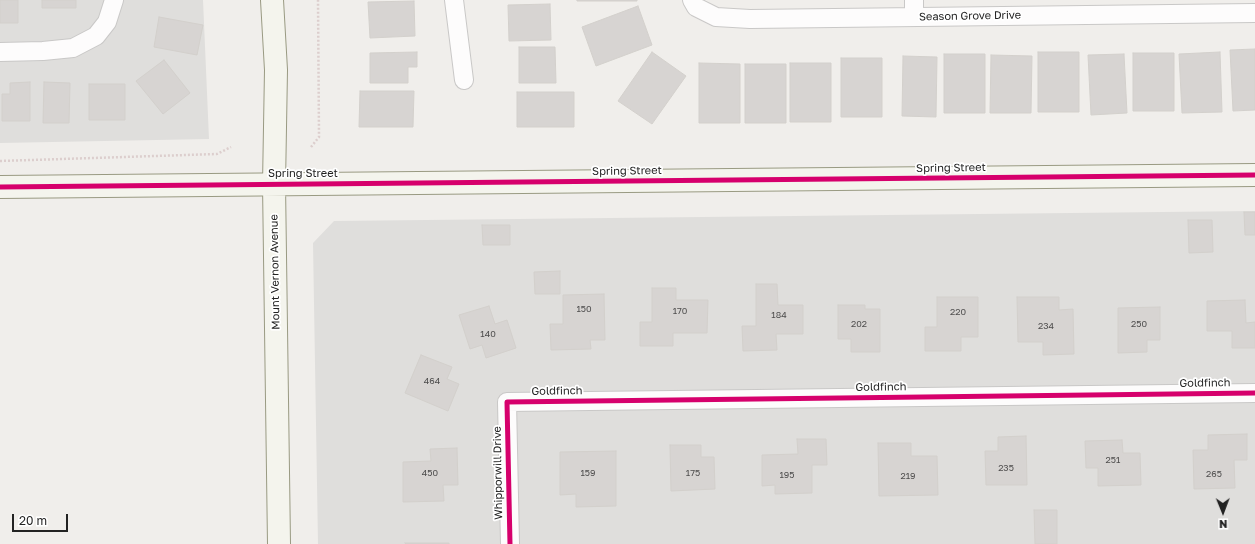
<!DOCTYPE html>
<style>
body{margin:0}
#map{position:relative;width:1255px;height:544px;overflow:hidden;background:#f0eeeb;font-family:"Golos Text",sans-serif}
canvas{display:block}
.north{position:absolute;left:1203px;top:492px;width:40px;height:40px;-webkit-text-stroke:3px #fff;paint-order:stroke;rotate:179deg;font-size:11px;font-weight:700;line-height:16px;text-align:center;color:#222}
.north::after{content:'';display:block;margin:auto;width:14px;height:18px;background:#222;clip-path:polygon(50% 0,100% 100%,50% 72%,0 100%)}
.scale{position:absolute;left:12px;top:514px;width:56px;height:18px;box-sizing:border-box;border:2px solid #222;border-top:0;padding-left:5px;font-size:12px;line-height:14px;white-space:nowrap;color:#222;-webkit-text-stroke:3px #fff;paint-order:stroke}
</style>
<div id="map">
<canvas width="1255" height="544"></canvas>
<div class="north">N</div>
<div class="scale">20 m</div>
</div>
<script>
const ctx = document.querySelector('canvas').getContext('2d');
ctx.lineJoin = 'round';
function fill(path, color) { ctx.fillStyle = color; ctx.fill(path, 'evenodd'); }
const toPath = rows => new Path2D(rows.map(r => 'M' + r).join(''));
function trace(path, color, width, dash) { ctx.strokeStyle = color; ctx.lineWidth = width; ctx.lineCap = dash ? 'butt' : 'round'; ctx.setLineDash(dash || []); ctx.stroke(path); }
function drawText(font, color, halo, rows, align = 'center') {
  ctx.font = font + ' "Golos Text",sans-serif'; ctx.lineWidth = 3.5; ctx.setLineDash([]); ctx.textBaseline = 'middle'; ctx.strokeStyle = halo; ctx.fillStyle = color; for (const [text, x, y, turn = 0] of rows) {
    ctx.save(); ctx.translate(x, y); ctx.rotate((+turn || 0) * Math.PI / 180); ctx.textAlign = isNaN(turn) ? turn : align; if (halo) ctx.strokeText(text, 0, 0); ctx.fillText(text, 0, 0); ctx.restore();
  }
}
fill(toPath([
 [0,0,203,0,209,139,0,143],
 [1255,211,1255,544,318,544,313,243,334,221]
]), '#dfdedc');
const building = toPath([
 [0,0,18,0,18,23,0,23,0,0],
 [42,0,76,0,76,8,42,8,42,0],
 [577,0,637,0,637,1,577,1,577,0],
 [414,1,415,36,370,38,368,2,414,1],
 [550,4,551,40,509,41,508,5,550,4],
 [638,6,652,45,596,66,582,27,638,6],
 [159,17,203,25,197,55,154,47,159,17],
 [519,47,555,47,556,83,519,83,519,47],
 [1255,49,1255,110,1233,111,1230,50,1255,49],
 [417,52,417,67,408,67,408,83,370,83,370,53,417,52],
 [652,52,686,76,652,124,618,101,652,52],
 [1038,52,1079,52,1079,112,1038,112,1038,52],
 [1220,52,1222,112,1182,113,1179,54,1220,52],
 [1133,53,1174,53,1174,111,1133,111,1133,53],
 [944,54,985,54,985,113,944,113,944,54],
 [1124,54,1127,113,1091,115,1088,55,1124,54],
 [991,55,1032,56,1031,113,990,113,991,55],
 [903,56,937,57,936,117,902,116,903,56],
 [841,58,882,58,882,117,841,117,841,58],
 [164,60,190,93,163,114,136,81,164,60],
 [699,63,740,64,740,123,699,123,699,63],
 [790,63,831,63,831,122,790,122,790,63],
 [745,64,786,64,786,123,745,123,745,64],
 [30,82,30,121,2,121,2,94,10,94,10,83,30,82],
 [44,82,70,83,69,123,43,123,44,82],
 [89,84,125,84,125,120,89,120,89,84],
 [360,91,414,91,413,127,359,127,360,91],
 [517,92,574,92,574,127,517,127,517,92],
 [1244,212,1255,212,1255,235,1245,235,1244,212],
 [1188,220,1212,220,1213,252,1189,253,1188,220],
 [482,225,510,225,510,245,483,245,482,225],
 [560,271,560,294,535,294,534,272,560,271],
 [756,284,777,284,778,305,803,305,803,334,776,334,777,350,743,351,742,326,756,326,756,284],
 [652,288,676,288,676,300,708,300,707,333,673,333,673,346,640,346,640,322,652,322,652,288],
 [604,294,605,340,590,340,591,349,551,350,550,324,563,324,563,295,604,294],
 [937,297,978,297,978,337,961,337,961,351,925,351,925,327,937,327,937,297],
 [1017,297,1059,297,1059,310,1073,309,1074,354,1043,355,1043,342,1018,342,1017,297],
 [1245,300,1246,323,1255,322,1255,348,1232,348,1232,331,1207,331,1207,301,1245,300],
 [838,305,865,305,865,309,880,309,880,352,851,352,851,339,838,339,838,305],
 [489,306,495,324,507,320,516,348,486,358,482,345,470,349,459,315,489,306],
 [1160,307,1160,340,1147,340,1147,352,1118,353,1118,308,1160,307],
 [421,355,452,367,447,379,459,384,448,411,405,393,421,355],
 [1247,434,1247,460,1234,460,1235,488,1194,489,1193,450,1208,450,1208,435,1247,434],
 [1026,436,1027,485,986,485,985,451,998,451,998,437,1026,436],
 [797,439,826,439,827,465,812,465,812,493,775,494,775,485,762,486,762,455,798,454,797,439],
 [1122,440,1123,453,1140,453,1141,485,1098,486,1098,468,1086,468,1085,441,1122,440],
 [878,443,911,443,911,456,937,456,938,495,879,496,878,443],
 [670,445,701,445,701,457,714,457,715,489,671,491,670,445],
 [457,448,458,485,443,485,444,501,403,502,403,462,431,461,430,449,457,448],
 [616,451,616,506,576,507,576,494,560,495,560,452,616,451],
 [1034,510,1057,510,1057,544,1035,544,1034,510],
 [405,543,449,543,449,544,406,544,405,543]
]);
fill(building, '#d7d4d2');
trace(building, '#d3d0cc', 1);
const street = toPath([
 [454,0,464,80],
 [692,0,696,7,716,17,750,19,1255,13],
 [914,17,914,0],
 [0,52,43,51,73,48,96,36,107,22,114,0],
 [510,544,507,402,1255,393]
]);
const secondary = toPath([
 [272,0,276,70,274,184,279,544],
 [0,187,1255,175]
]);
trace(street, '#c9c8c7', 20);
trace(secondary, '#999a82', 24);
trace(toPath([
 [311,147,319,137,318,0],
 [0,161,217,154,231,147]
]), '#dccecd', 2.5, [2, 2]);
trace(street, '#fdfcfc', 18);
trace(secondary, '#f4f4ed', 22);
trace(toPath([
 [0,187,1255,175],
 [510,544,507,402,1255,393]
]), '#d6006c', 5);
drawText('9px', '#4f4e4e', null, [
 ["150",584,309],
 ["170",680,311],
 ["220",958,312],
 ["184",779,315],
 ["202",859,324],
 ["250",1139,324],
 ["234",1046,326],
 ["140",488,334],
 ["464",432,381],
 ["251",1113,460],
 ["235",1006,468],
 ["450",430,473],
 ["159",588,473],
 ["175",693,473],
 ["265",1214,474],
 ["195",787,475],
 ["219",908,476]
]);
drawText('11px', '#222', '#fff', [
 ["Season Grove Drive",970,16,-1],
 ["Spring Street",951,168,-1],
 ["Spring Street",627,171,-1],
 ["Spring Street",303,174],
 ["Mount Vernon Avenue",275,272,-91],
 ["Goldfinch",1205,383,-1],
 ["Goldfinch",881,387,-1],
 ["Goldfinch",557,391,-1],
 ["Whipporwill Drive",498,473,-91]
]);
</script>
